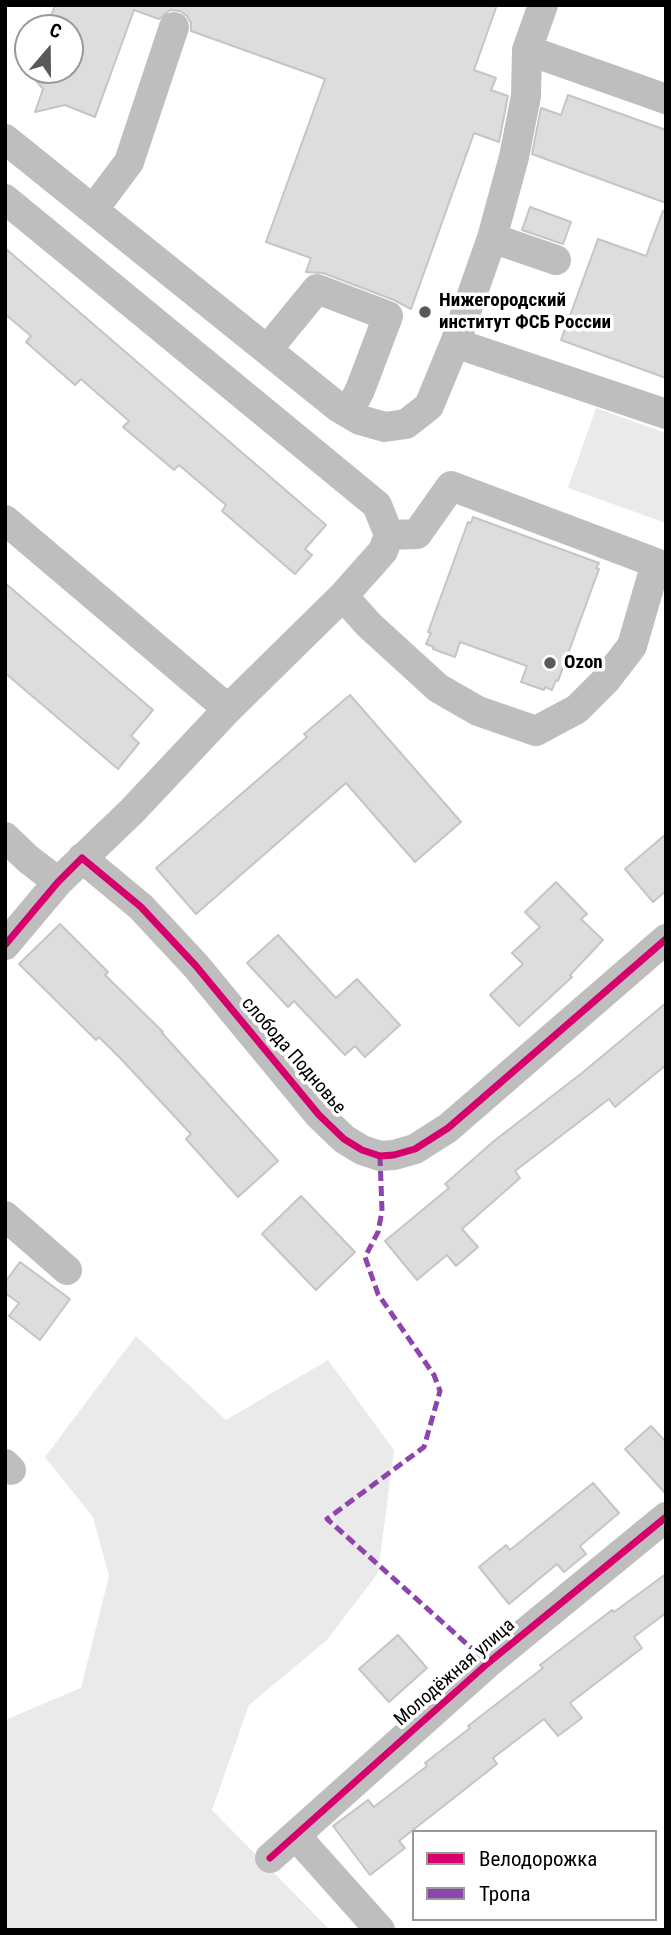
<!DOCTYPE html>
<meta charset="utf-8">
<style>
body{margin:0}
#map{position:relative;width:671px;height:1935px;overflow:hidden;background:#fff;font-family:"Roboto Condensed",sans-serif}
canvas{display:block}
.frame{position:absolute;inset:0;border:7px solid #000;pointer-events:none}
.legend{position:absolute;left:412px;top:1830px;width:245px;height:91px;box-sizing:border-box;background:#fff;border:2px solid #999;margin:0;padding:9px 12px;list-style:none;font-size:21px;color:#000}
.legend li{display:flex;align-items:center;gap:14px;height:35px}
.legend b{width:35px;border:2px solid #999}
.north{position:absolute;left:14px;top:14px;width:70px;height:70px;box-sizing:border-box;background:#fff;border:2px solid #999;border-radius:50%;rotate:20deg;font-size:19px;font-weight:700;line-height:28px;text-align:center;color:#000}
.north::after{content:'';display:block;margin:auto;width:24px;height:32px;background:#595959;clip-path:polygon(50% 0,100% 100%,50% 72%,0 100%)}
</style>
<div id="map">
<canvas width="671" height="1935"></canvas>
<div class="frame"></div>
<ul class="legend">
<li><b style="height:9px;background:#d6006c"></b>Велодорожка</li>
<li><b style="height:9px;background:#8e44ad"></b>Тропа</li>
</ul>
<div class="north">С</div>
</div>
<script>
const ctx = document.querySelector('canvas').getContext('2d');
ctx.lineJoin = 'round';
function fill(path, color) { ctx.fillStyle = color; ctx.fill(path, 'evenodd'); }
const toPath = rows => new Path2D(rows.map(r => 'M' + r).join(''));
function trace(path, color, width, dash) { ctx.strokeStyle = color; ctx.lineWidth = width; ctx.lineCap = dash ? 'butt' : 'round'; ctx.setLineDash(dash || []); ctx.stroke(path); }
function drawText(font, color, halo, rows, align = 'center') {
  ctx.font = font + ' "Roboto Condensed",sans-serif'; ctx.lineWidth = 7; ctx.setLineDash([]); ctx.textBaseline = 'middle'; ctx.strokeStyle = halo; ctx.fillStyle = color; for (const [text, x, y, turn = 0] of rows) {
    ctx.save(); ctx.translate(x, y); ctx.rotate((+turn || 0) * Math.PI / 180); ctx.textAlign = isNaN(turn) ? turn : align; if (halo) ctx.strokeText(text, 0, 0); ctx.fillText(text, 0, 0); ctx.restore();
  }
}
fill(toPath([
 [596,408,666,433,666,523,568,488],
 [136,1336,226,1420,328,1360,394,1450,378,1573,327,1640,249,1705,212,1810,330,1930,5,1930,5,1720,81,1688,109,1576,93,1517,45,1457]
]), '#eaeaea');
const building = toPath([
 [55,5,497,5,474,70,496,78,491,90,508,96,499,142,474,133,411,309,394,300,323,273,306,272,311,258,266,242,325,79,191,31,191,23,187,16,180,11,170,10,159,19,134,10,95,117,65,105,35,112,43,89,30,73,31,70,70,70,70,28,47,28,55,5],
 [568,95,666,130,666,203,532,154,541,108,561,115,568,95],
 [530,207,571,222,563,244,522,230,530,207],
 [663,211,666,211,666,378,561,340,598,239,646,256,663,211],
 [5,248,326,525,305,549,312,555,295,574,222,511,226,505,179,465,174,470,123,427,129,421,81,379,75,385,26,342,31,336,5,314,5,248],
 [473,517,599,563,596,568,599,569,558,681,556,680,552,690,545,687,544,690,521,682,527,666,460,642,455,657,433,649,434,647,426,644,431,633,428,632,468,522,471,523,473,517],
 [5,583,153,710,131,736,139,743,118,769,5,673,5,583],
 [350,695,461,822,415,862,346,783,196,914,156,868,307,737,304,734,350,695],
 [666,834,666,891,653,902,625,869,666,834],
 [556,882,587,914,581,919,603,940,570,975,572,977,519,1026,490,995,523,964,512,953,540,927,525,912,556,882],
 [60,924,108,972,105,975,163,1032,162,1033,278,1161,238,1197,186,1139,191,1134,122,1060,99,1037,96,1040,19,964,60,924],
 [278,935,336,998,357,979,400,1025,365,1057,355,1046,345,1055,294,1001,288,1007,247,963,278,935],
 [666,1003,666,1065,615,1107,609,1099,515,1171,520,1178,462,1229,478,1247,456,1266,447,1255,417,1280,385,1241,449,1188,445,1184,494,1141,582,1073,666,1003],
 [301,1196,355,1252,316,1290,262,1234,301,1196],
 [20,1262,70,1299,40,1340,9,1316,19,1303,5,1293,5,1282,20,1262],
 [651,1426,666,1442,666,1494,625,1449,651,1426],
 [593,1483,619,1513,580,1546,586,1554,564,1572,557,1564,509,1604,479,1567,506,1545,510,1550,593,1483],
 [666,1574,666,1613,634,1637,642,1648,570,1703,582,1718,558,1736,544,1719,493,1758,497,1764,399,1841,405,1848,370,1875,333,1826,368,1800,374,1807,427,1766,425,1763,470,1728,468,1726,543,1668,540,1665,612,1610,614,1612,666,1574],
 [398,1635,427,1668,389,1702,359,1669,398,1635]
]);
fill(building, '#ddd');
trace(building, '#c5c5c5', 2);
trace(toPath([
 [543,5,527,50,666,99],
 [5,139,338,407,360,420,385,427,406,424,429,406,455,343,492,238,514,157,526,96,527,50],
 [5,199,377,505,389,535,383,551,343,596,228,709,132,811,58,882,5,945],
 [93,210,129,162,174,27],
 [492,238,556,260],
 [455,343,666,414],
 [267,350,317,289,388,316,360,390,348,413],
 [5,520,228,709],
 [343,596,369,625,438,688,478,711,536,731,577,709,605,681,632,646,656,563,451,486,417,534,389,535],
 [5,837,28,859,58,882],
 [82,858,141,907,196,966,319,1115,344,1139,362,1150,380,1156,394,1155,415,1149,448,1128,666,939],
 [5,1216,67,1270],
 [5,1464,11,1470],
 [296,1836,380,1930],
 [270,1858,488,1663,666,1517]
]), '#bebebe', 30);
trace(toPath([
 [380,1156,382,1211,378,1232,365,1257,378,1294,434,1375,440,1391,424,1447,327,1519,488,1663]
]), '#8e44ad', 5, [10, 5]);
trace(toPath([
 [5,945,58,882,82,858,141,907,196,966,319,1115,344,1139,362,1150,380,1156,394,1155,415,1149,448,1128,666,939],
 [270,1858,488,1663,666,1517]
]), '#d6006c', 7);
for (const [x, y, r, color] of [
 [425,312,7,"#595959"],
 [550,663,7,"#595959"]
]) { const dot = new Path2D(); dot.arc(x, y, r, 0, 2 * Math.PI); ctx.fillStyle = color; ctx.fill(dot); trace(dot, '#fff', 2.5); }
drawText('bold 19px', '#000', '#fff', [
 ["Нижегородский",439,301],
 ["институт ФСБ России",439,323],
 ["Ozon",564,663]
], 'left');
drawText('19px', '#000', '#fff', [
 ["слобода Подновье",293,1056,49],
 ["Молодёжная улица",455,1673,-41]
]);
</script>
